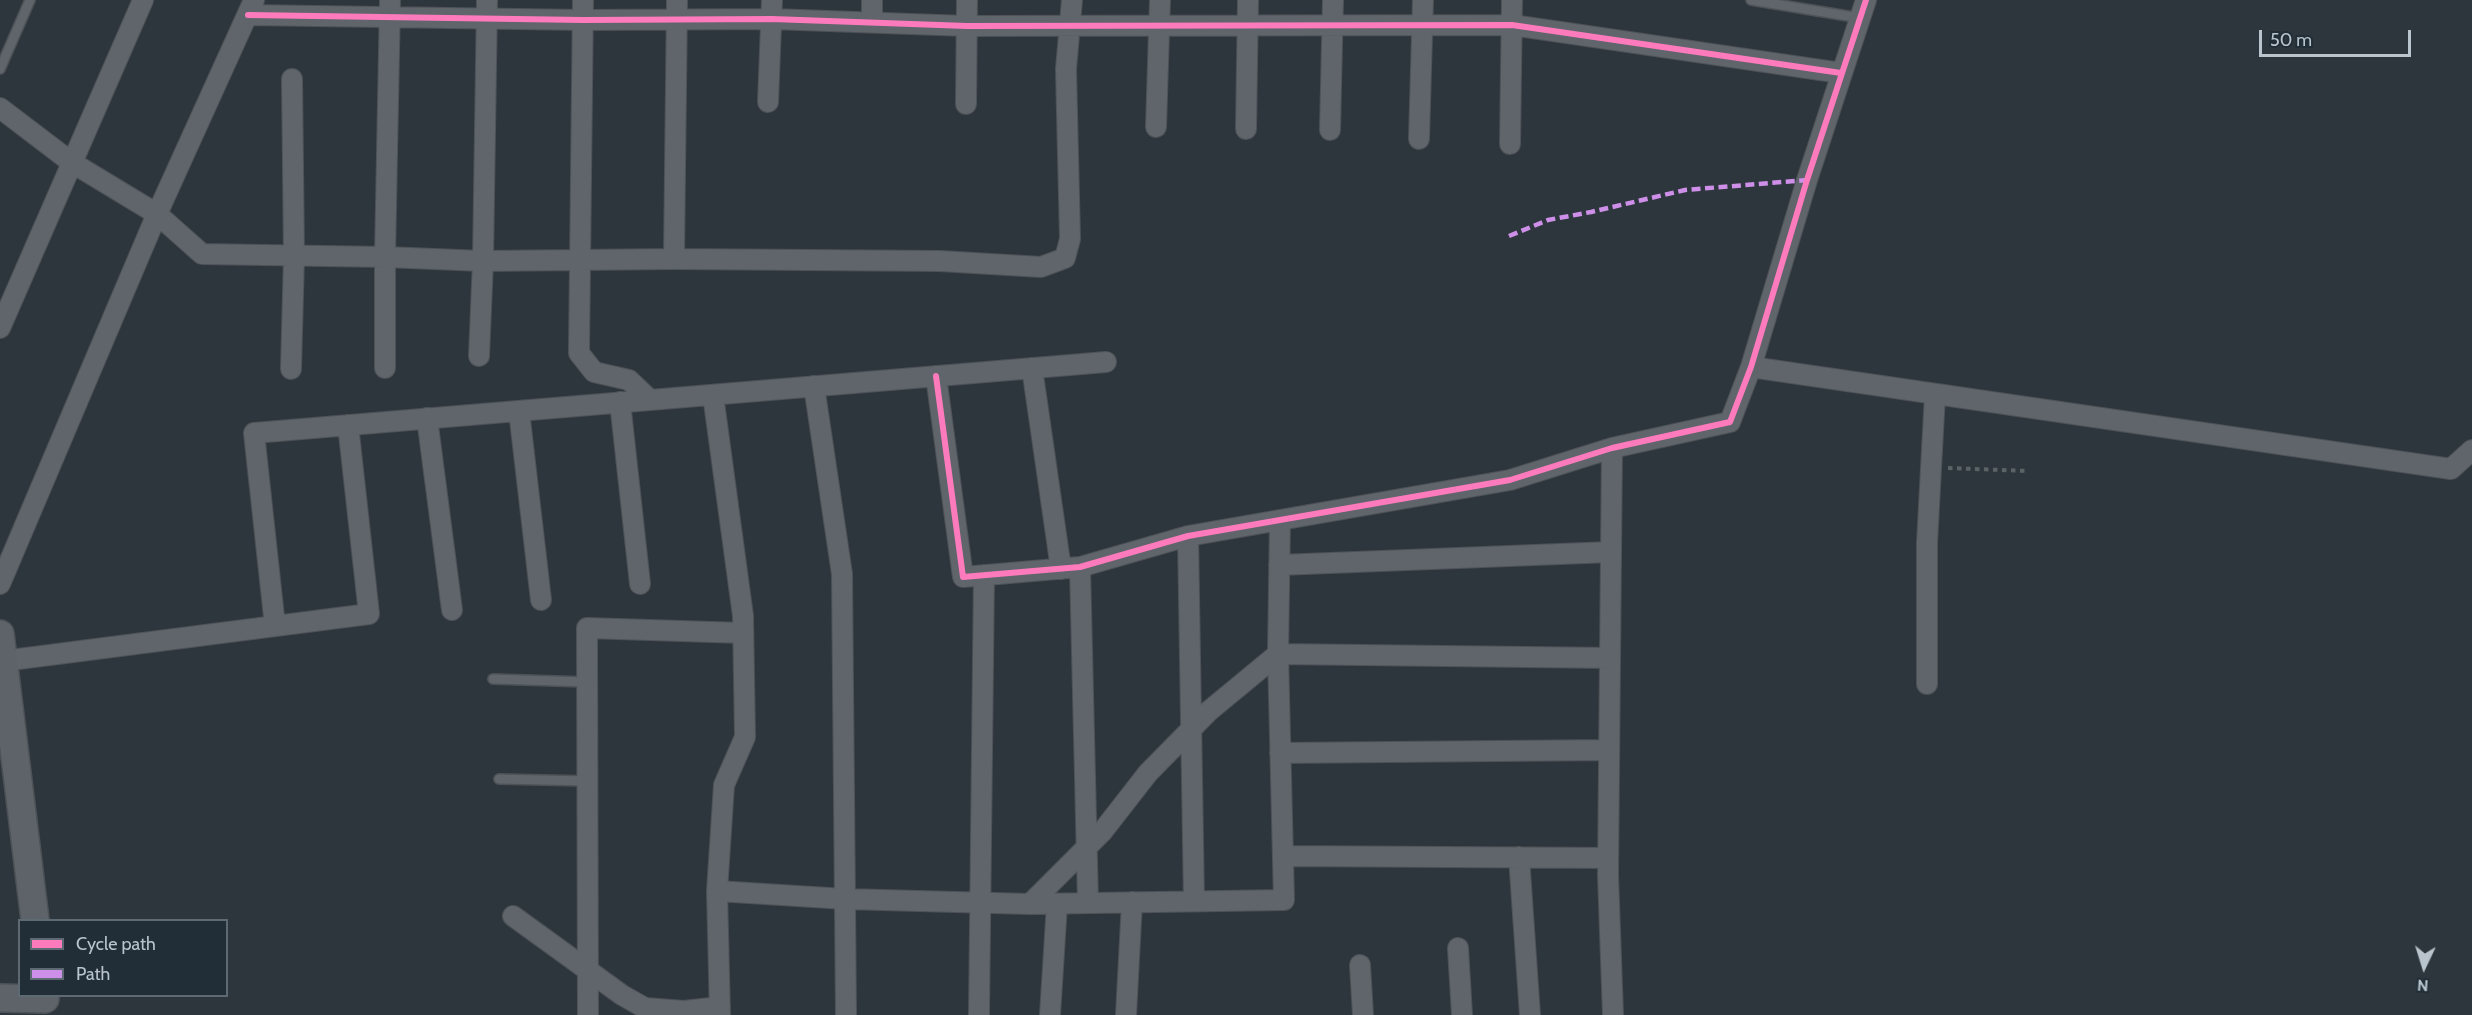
<!DOCTYPE html>
<style>
body{margin:0}
#map{position:relative;width:2472px;height:1015px;overflow:hidden;background:#2e363d;font-family:Cabin,sans-serif}
canvas{display:block}
.legend{position:absolute;left:18px;top:919px;width:210px;height:78px;box-sizing:border-box;background:#212e38;border:2px solid #5e6a73;margin:0;padding:8px 10px;list-style:none;font-size:18px;color:#bac4cc}
.legend li{display:flex;align-items:center;gap:12px;height:30px}
.legend b{width:30px;border:2px solid #5e6a73}
.north{position:absolute;left:2394px;top:937px;width:60px;height:60px;-webkit-text-stroke:4px #212e38;paint-order:stroke;rotate:184deg;font-size:16px;font-weight:700;line-height:24px;text-align:center;color:#bac4cc}
.north::after{content:'';display:block;margin:auto;width:21px;height:27px;background:#bac4cc;clip-path:polygon(50% 0,100% 100%,50% 72%,0 100%)}
.scale{position:absolute;left:2259px;top:30px;width:152px;height:27px;box-sizing:border-box;border:3px solid #bac4cc;border-top:0;padding-left:8px;font-size:18px;line-height:21px;white-space:nowrap;color:#bac4cc;-webkit-text-stroke:4px #212e38;paint-order:stroke}
</style>
<div id="map">
<canvas width="2472" height="1015"></canvas>
<ul class="legend">
<li><b style="height:8px;background:#fd7abc"></b>Cycle path</li>
<li><b style="height:8px;background:#ce8fe9"></b>Path</li>
</ul>
<div class="north">N</div>
<div class="scale">50 m</div>
</div>
<script>
const ctx = document.querySelector('canvas').getContext('2d');
ctx.lineJoin = 'round';
const toPath = rows => new Path2D(rows.map(r => 'M' + r).join(''));
function trace(path, color, width, dash) { ctx.strokeStyle = color; ctx.lineWidth = width; ctx.lineCap = dash ? 'butt' : 'round'; ctx.setLineDash(dash || []); ctx.stroke(path); }
const lane = toPath([
 [1751,0,1860,18],
 [0,69,30,0],
 [493,679,587,682],
 [499,779,587,781]
]);
const street = toPath([
 [583,0,579,353,594,372,629,380,650,400],
 [872,0,872,22],
 [248,15,583,20,772,19,967,26,1512,25,1841,73],
 [768,102,772,0],
 [966,104,967,0],
 [0,108,71,162,157,214,202,254,385,257,483,261,674,259,940,261,1041,267,1065,258,1070,239,1066,69,1072,0],
 [1156,127,1160,0],
 [1246,129,1248,0],
 [1330,130,1333,0],
 [1419,139,1423,0],
 [1510,144,1512,0],
 [674,259,677,0],
 [0,328,143,0],
 [479,356,483,261,487,0],
 [1751,367,2451,469,2472,450],
 [385,368,385,257,390,0],
 [1032,368,1061,569],
 [291,369,294,256,292,79],
 [936,376,963,577,1080,567,1188,536,1510,480,1612,448,1730,422,1751,367,1807,180,1866,0],
 [814,386,842,574,846,1015],
 [713,395,743,616,745,737,724,785,717,891,720,1015],
 [620,402,640,584],
 [519,411,541,600],
 [427,418,452,610],
 [1612,448,1608,875,1613,1015],
 [1188,536,1194,901],
 [1279,565,1611,552],
 [1080,567,1088,903],
 [0,584,157,214,254,0],
 [275,626,254,433,1106,362],
 [3,661,369,614,348,425],
 [1927,684,1927,543,1935,394],
 [1280,753,1609,750],
 [1283,856,1608,858],
 [1519,857,1530,1015],
 [717,891,845,899,1030,904,1284,900,1278,654,1280,521],
 [1030,904,1102,832,1148,773,1209,711,1278,654,1610,658],
 [513,916,622,995,645,1008,684,1011,720,1007],
 [1458,948,1462,1015],
 [1360,965,1363,1015],
 [588,1015,587,628,743,633],
 [979,1015,984,575],
 [1050,1015,1057,904],
 [1126,1015,1132,902]
]);
const secondary = toPath([
 [0,634,35,920],
 [0,998,45,999]
]);
trace(lane, '#4d5257', 12);
trace(street, '#4d5257', 22);
trace(secondary, '#4d5257', 30);
trace(toPath([
 [1948,468,2028,471]
]), '#5c6367', 4, [4.5, 4.5]);
trace(lane, '#5f656a', 9);
trace(street, '#5f656a', 20);
trace(secondary, '#5e6369', 27);
trace(toPath([
 [1509,236,1548,220,1591,212,1685,190,1807,180]
]), '#ce8fe9', 4.5, [9, 4.5]);
trace(toPath([
 [248,15,583,20,772,19,967,26,1512,25,1841,73],
 [936,376,963,577,1080,567,1188,536,1510,480,1612,448,1730,422,1751,367,1807,180,1866,0]
]), '#fd7abc', 6);
</script>
